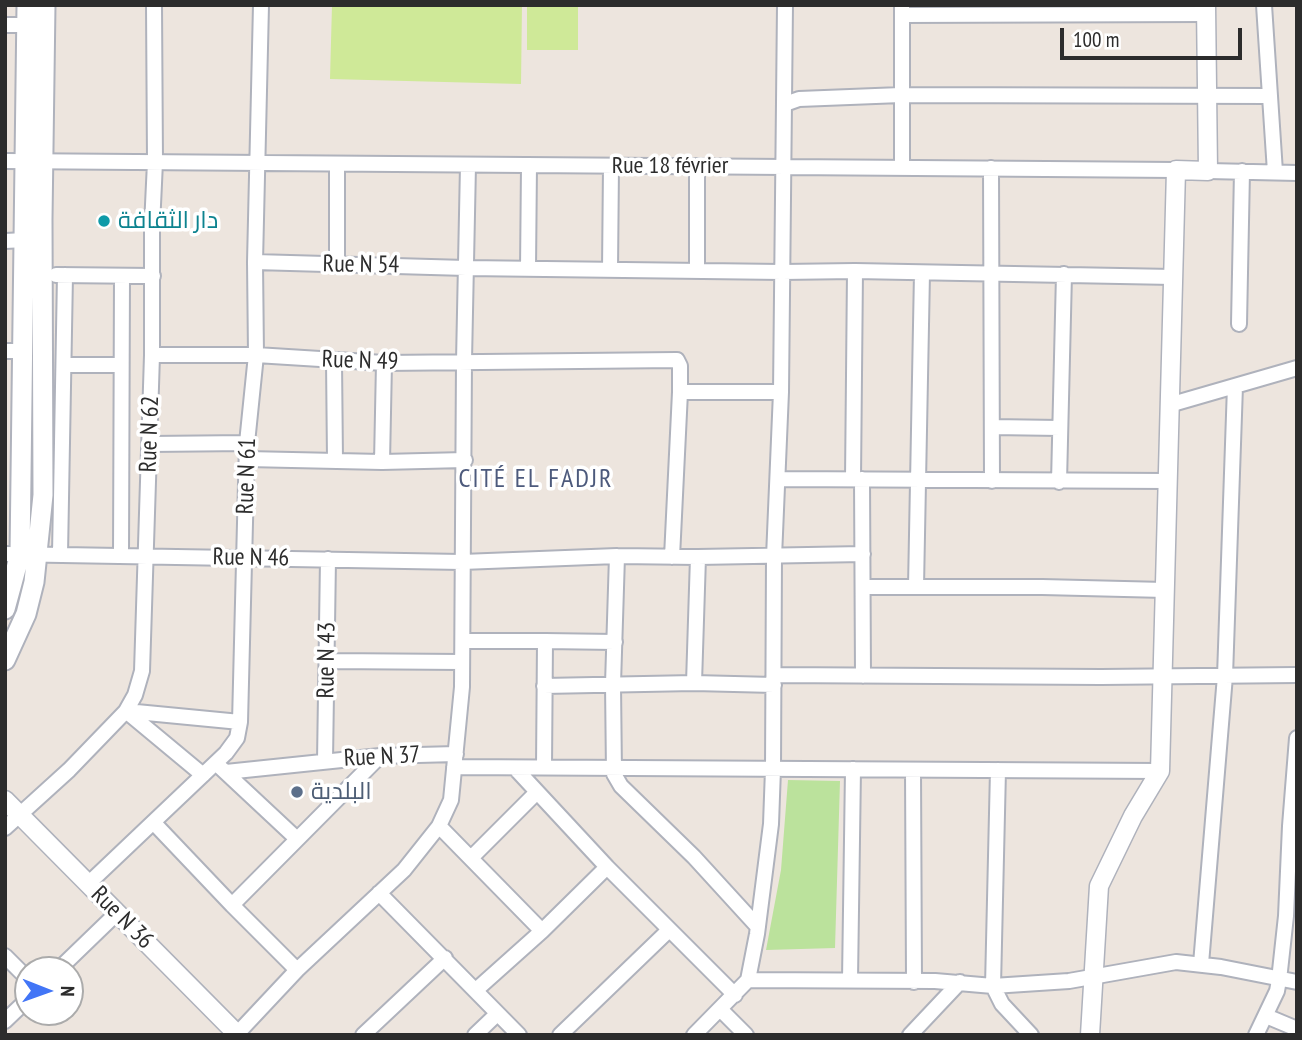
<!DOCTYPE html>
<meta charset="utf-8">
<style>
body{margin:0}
#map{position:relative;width:1302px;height:1040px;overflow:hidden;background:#ede5de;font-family:"PT Sans Narrow",sans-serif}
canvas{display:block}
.frame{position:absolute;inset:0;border:7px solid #2c2c2c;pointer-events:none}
.north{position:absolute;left:14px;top:956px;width:70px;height:70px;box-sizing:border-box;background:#fff;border:2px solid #ababab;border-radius:50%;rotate:91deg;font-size:19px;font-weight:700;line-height:28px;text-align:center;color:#2c2c2c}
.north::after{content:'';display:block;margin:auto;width:24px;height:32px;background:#4275f6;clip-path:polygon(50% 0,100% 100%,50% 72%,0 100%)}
.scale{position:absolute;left:1060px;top:28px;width:182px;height:32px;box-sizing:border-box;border:4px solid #2c2c2c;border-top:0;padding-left:9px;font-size:21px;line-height:24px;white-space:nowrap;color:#2c2c2c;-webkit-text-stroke:5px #fff;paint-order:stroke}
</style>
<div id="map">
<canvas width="1302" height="1040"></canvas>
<div class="frame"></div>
<div class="north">N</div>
<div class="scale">100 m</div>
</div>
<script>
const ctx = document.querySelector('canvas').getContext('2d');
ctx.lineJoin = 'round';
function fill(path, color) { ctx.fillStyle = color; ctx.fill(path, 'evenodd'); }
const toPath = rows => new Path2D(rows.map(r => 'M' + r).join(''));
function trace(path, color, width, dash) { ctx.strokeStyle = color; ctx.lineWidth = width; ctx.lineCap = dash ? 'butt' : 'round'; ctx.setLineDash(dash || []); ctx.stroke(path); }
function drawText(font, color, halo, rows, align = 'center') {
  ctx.font = font + ' "PT Sans Narrow",Cairo,sans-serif'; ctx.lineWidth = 7; ctx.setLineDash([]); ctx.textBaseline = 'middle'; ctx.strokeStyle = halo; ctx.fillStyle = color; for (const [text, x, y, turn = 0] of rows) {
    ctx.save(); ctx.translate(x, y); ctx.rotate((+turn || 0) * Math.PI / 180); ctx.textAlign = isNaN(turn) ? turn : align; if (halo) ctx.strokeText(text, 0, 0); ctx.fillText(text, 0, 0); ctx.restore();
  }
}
fill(toPath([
 [788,780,840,781,835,948,766,950,781,870]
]), '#bbe29c');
fill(toPath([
 [332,5,522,5,521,84,330,79],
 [527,5,578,5,578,50,527,50]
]), '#cfe998');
const minor = toPath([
 [902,5,902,168],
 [1264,5,1275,172],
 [902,15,1206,14],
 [5,25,27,25],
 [785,104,799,99,901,95,1269,96],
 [5,161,1176,170],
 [991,168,992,481],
 [1208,171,1297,173],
 [5,241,25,240],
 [255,262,466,268,782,272,855,271,1173,277],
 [337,266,337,164],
 [528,269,529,165],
 [610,270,611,166],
 [697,271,697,166],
 [56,275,153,276],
 [1239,324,1242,171],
 [5,351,24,351],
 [152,355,256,355,384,363,677,360,680,366,680,392,672,557],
 [334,361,335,460],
 [64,365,120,365],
 [680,392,781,392],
 [1169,405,1297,368],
 [992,427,1060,428],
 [150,444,247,443],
 [247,459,382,462,465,460],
 [382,462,384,363],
 [778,479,1168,481],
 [853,479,855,271],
 [862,479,863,676],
 [1059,482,1064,274],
 [5,554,462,562,617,556,698,557,863,554],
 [60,554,65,275],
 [121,556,122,276],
 [617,556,613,684,614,774,621,786,694,857,758,927],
 [864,587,1042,587,1165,590],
 [916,587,922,273],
 [463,641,545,641],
 [328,661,462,662],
 [774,675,1101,677,1297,675],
 [694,683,698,557],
 [544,686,694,683,774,685],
 [126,711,240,722],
 [126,711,203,775],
 [325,761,328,559],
 [454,767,1160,771],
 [544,767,545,641,615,642],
 [221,768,297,839],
 [515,768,607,867,735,995],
 [913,770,914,982],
 [998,770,993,986,1069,981,1176,962,1221,967,1297,982],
 [226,772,380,756,456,754],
 [154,823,232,905],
 [439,826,542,931],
 [5,828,69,770,126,711,135,695,142,671,152,355,152,226,155,162,154,5],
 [471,858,537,792],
 [88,884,226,753,237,738,240,722,247,443,256,355,255,262,261,5],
 [379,893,519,1035],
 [5,956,28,979],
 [1201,964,1225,676,1235,386],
 [58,970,117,913],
 [297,970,232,905,380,756],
 [748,980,935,981,993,986,1002,1004,1031,1035],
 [850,980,853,769],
 [476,990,542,931,607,867],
 [720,1009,746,1035],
 [1266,1016,1297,1029],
 [5,1021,28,999],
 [236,1035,297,970,404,870,439,826,451,800,462,687,464,361,468,165],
 [363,1035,445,958],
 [475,1035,497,1014],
 [560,1035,669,930],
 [694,1035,748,980,757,934,771,824,773,769,774,557,781,392,785,5],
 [910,1035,960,982],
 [1256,1035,1277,991,1279,980,1286,916,1290,826,1297,738]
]);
const tertiary = toPath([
 [5,800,238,1035],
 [1090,1035,1099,886,1133,816,1160,771,1176,170,1208,171,1206,5]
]);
const secondary = toPath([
 [5,609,20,554,27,5],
 [5,660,26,614,34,582,43,495,42,219,45,5]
]);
trace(minor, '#afb2bc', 18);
trace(tertiary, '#afb2bc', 21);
trace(secondary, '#afb2bc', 23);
trace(minor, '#fff', 14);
trace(tertiary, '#fff', 18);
trace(secondary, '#fff', 19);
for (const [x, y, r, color] of [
 [104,221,7,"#0f9aa8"],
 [297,792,7,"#5c6f8a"]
]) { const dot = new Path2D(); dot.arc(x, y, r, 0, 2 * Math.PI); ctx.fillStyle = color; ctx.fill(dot); trace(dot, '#fff', 2.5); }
drawText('24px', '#2c2c2c', '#fff', [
 ["Rue 18 février",670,166],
 ["Rue N 54",361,265,1],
 ["Rue N 49",360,361,2],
 ["Rue N 62",150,434,-88],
 ["Rue N 61",247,476,-88],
 ["Rue N 46",251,558,1],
 ["Rue N 43",327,660,-89],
 ["Rue N 37",382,757,-3],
 ["Rue N 36",122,918,45]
]);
drawText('24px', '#0d838f', '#fff', [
 ["دار الثقافة",118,221]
], 'left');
drawText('24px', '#4e5e75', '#fff', [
 ["البلدية",311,792]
], 'left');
ctx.letterSpacing = '2px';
drawText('26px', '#4d5a7c', '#fff', [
 ["CITÉ EL FADJR",536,480]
]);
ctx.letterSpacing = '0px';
</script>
